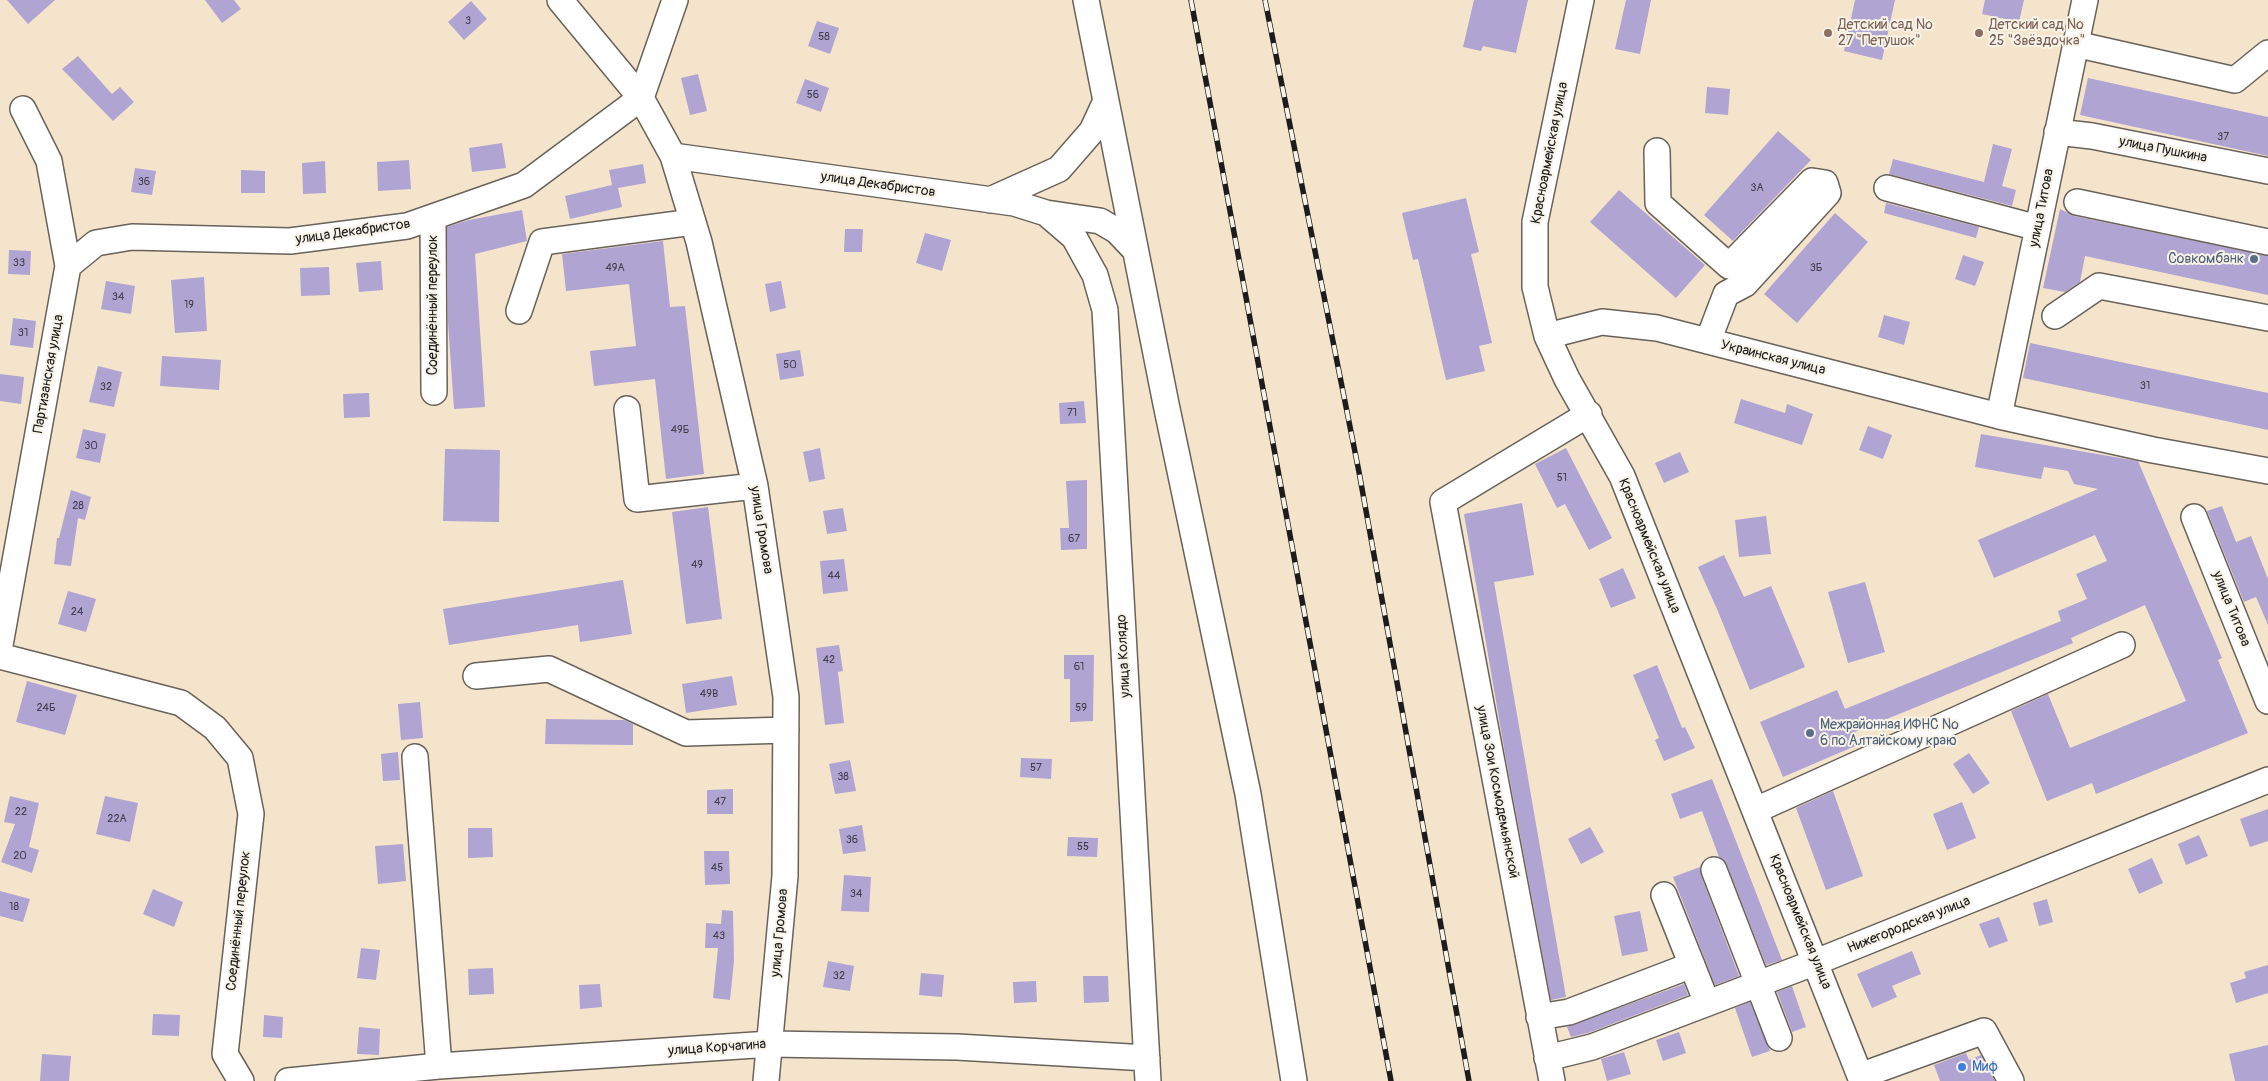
<!DOCTYPE html>
<meta charset="utf-8">
<style>
body{margin:0}
canvas{display:block;background:#f5e4cc}
</style>
<canvas width="2268" height="1081"></canvas>
<script>
const ctx = document.querySelector('canvas').getContext('2d');
ctx.lineJoin = 'round';
function fill(path, color) { ctx.fillStyle = color; ctx.fill(path, 'evenodd'); }
const toPath = rows => new Path2D(rows.map(r => 'M' + r).join(''));
function trace(path, color, width, dash) { ctx.strokeStyle = color; ctx.lineWidth = width; ctx.lineCap = dash ? 'butt' : 'round'; ctx.setLineDash(dash || []); ctx.stroke(path); }
function drawText(font, color, halo, rows, align = 'center') {
  ctx.font = font + ' Pangolin,sans-serif'; ctx.lineWidth = 4; ctx.setLineDash([]); ctx.textBaseline = 'middle'; ctx.strokeStyle = halo; ctx.fillStyle = color; for (const [text, x, y, turn = 0] of rows) {
    ctx.save(); ctx.translate(x, y); ctx.rotate((+turn || 0) * Math.PI / 180); ctx.textAlign = isNaN(turn) ? turn : align; if (halo) ctx.strokeText(text, 0, 0); ctx.fillText(text, 0, 0); ctx.restore();
  }
}
fill(toPath([
 [7,0,55,0,28,24],
 [205,0,234,0,241,9,222,23],
 [1474,0,1528,0,1516,53,1483,46,1481,51,1463,47],
 [1626,0,1651,0,1640,54,1615,49],
 [1855,0,1895,0,1882,60,1844,51],
 [1985,0,2024,0,2019,22,1982,14],
 [471,1,487,19,464,40,448,22],
 [817,21,839,28,830,54,808,46],
 [78,56,112,94,120,87,134,102,113,121,62,69],
 [698,74,707,111,690,115,681,78],
 [2088,78,2268,117,2268,156,2080,115],
 [805,79,829,88,821,112,796,103],
 [1707,87,1730,89,1728,115,1705,113],
 [1778,131,1811,160,1733,241,1704,215],
 [502,143,506,168,472,172,469,148],
 [1993,144,2012,149,2002,186,2016,190,2012,206,1889,174,1893,159,1984,182],
 [409,160,411,189,378,191,377,162],
 [325,161,326,193,303,194,302,163],
 [643,164,646,183,618,188,622,207,570,219,565,196,612,185,609,170],
 [135,168,156,171,152,195,131,192],
 [241,170,265,171,265,193,241,193],
 [1619,190,1705,265,1676,298,1590,222],
 [1466,198,1479,252,1471,254,1492,343,1479,346,1485,371,1446,380,1418,259,1413,260,1402,213],
 [1886,203,1979,227,1976,238,1884,213],
 [2060,209,2074,216,2268,256,2268,295,2085,256,2080,282,2065,292,2043,288],
 [522,210,527,241,475,254,485,407,454,409,448,322,447,227,469,220],
 [1835,213,1868,242,1797,323,1764,294],
 [845,229,863,229,862,252,844,252],
 [925,233,951,240,942,271,916,263],
 [663,241,670,307,685,306,704,474,666,479,655,379,594,386,590,351,636,346,629,284,566,291,562,254],
 [9,250,31,251,30,275,8,274],
 [1963,255,1984,262,1975,286,1955,279],
 [381,261,383,290,359,292,356,263],
 [329,267,330,295,301,296,300,268],
 [204,277,207,331,175,333,171,280],
 [106,281,135,286,131,314,101,309],
 [781,281,786,308,770,312,765,284],
 [1884,315,1910,322,1904,345,1878,337],
 [13,318,36,321,33,348,10,345],
 [2030,343,2268,393,2268,430,2023,378],
 [800,350,804,376,780,380,776,354],
 [162,356,221,360,219,390,160,386],
 [98,366,122,372,114,407,89,402],
 [0,374,24,377,21,404,0,401],
 [369,393,370,417,344,418,343,394],
 [1741,399,1785,413,1787,404,1813,414,1802,445,1734,423],
 [1084,401,1086,423,1060,424,1059,403],
 [1868,426,1892,435,1883,459,1859,450],
 [83,429,106,434,100,463,76,458],
 [1981,434,2138,461,2222,658,2218,660,2248,733,2096,794,2092,783,2047,801,2011,711,2048,694,2070,748,2186,701,2145,605,2071,638,2073,643,1855,732,1860,744,1783,777,1760,722,1837,690,1845,709,2061,621,2058,611,2087,599,2076,574,2107,561,2095,535,1994,578,1978,540,2098,489,2074,484,2068,471,2044,467,2041,479,1975,467],
 [820,448,825,479,809,482,803,452],
 [1566,448,1612,538,1589,550,1565,504,1557,508,1535,464],
 [445,449,500,450,499,522,443,521],
 [1680,452,1689,472,1664,483,1655,463],
 [1087,480,1087,549,1061,550,1060,528,1069,528,1066,481],
 [71,490,91,497,85,520,78,518,71,566,54,564,57,538,59,538],
 [1522,503,1534,575,1494,582,1566,997,1551,1000,1505,754,1464,514],
 [2222,506,2236,542,2251,536,2268,579,2268,625,2256,597,2244,602,2207,511],
 [708,507,722,619,686,624,672,512],
 [843,508,847,531,827,534,823,511],
 [1766,516,1771,554,1739,557,1735,520],
 [1724,555,1744,597,1771,586,1805,667,1750,690,1717,609,1698,567],
 [844,559,848,591,823,594,820,561],
 [1623,568,1636,598,1611,608,1599,579],
 [623,580,632,634,580,642,578,625,449,645,443,609],
 [1865,582,1885,652,1848,663,1828,592],
 [68,591,96,599,86,632,58,624],
 [839,645,843,671,838,672,844,723,825,725,816,648],
 [1064,655,1094,655,1093,721,1070,722,1070,679,1064,679],
 [1657,665,1682,728,1685,727,1695,748,1664,761,1655,740,1659,738,1633,675],
 [732,676,737,705,686,713,682,684],
 [27,681,77,695,65,735,16,722],
 [420,702,423,738,401,740,398,704],
 [546,719,624,720,633,724,633,745,545,744],
 [398,752,400,780,383,781,381,754],
 [1969,753,1990,783,1973,794,1953,764],
 [1021,758,1052,759,1051,779,1020,777],
 [850,760,856,791,835,794,829,764],
 [1712,779,1782,960,1766,965,1727,865,1719,857,1702,811,1680,819,1671,794],
 [733,789,733,814,707,814,707,790],
 [1833,791,1863,876,1826,890,1796,808],
 [10,796,39,803,29,847,39,850,32,873,1,862,15,824,4,822],
 [105,796,138,803,130,842,96,834],
 [1962,802,1976,838,1947,850,1933,814],
 [2268,809,2268,841,2250,847,2240,819],
 [862,825,866,851,843,854,839,829],
 [1590,827,1604,852,1581,864,1568,839],
 [468,828,492,828,493,857,468,858],
 [2199,835,2208,856,2186,865,2178,844],
 [1068,837,1098,838,1097,857,1067,856],
 [403,844,406,881,378,884,375,846],
 [704,851,729,851,730,884,705,885],
 [2152,858,2163,883,2139,894,2128,869],
 [1700,867,1701,875,1739,976,1715,985,1673,877],
 [844,875,871,877,869,912,841,911],
 [153,889,183,902,174,927,143,914],
 [0,891,30,899,23,922,0,916],
 [2047,899,2053,922,2039,926,2033,903],
 [722,910,733,911,734,961,730,1000,713,998,718,948,705,948,706,923,721,924],
 [1640,911,1648,951,1622,956,1614,916],
 [1999,917,2008,941,1989,948,1979,924],
 [361,948,380,950,376,980,357,978],
 [1912,951,1921,974,1892,986,1897,997,1872,1008,1857,974],
 [828,961,854,966,850,991,823,987],
 [2268,965,2268,993,2236,1003,2230,983,2246,978,2244,972],
 [493,968,494,994,469,995,468,969],
 [921,973,944,975,942,997,919,995],
 [1083,976,1108,976,1109,1002,1084,1003],
 [1036,981,1037,1002,1014,1003,1013,982],
 [600,984,602,1007,580,1009,579,985],
 [1684,984,1688,995,1588,1033,1571,1037,1567,1027],
 [1792,986,1806,1027,1792,1032,1777,992],
 [1750,1002,1770,1051,1752,1057,1735,1008],
 [153,1014,180,1015,179,1036,152,1035],
 [264,1015,283,1017,282,1038,263,1037],
 [359,1027,380,1029,379,1055,357,1054],
 [1679,1032,1686,1053,1663,1061,1656,1040],
 [2268,1045,2268,1081,2235,1081,2229,1054],
 [1624,1052,1631,1074,1607,1081,1601,1059],
 [1966,1053,1969,1060,1981,1055,1995,1081,1940,1081,1934,1065],
 [42,1054,71,1056,69,1081,40,1081]
]), '#b0a4d3');
const minor = toPath([
 [560,0,641,98,673,156,699,242,755,486,786,697,785,876,766,1081],
 [1086,0,1166,404,1248,794,1294,1081],
 [1581,0,1535,222,1535,287,1547,336,1567,379,1622,476,1862,1081],
 [2075,44,2235,80,2268,53],
 [641,98,675,0],
 [2057,132,2092,136,2268,171],
 [1657,151,1658,203,1729,266,1812,181,1825,183,1828,193,1745,284,1726,294,1708,341],
 [673,156,1014,203,1046,213,1074,237,1095,275,1105,310,1148,1081],
 [1887,188,2038,228],
 [990,200,1059,169,1092,131,1105,103],
 [2077,202,2268,242],
 [1046,213,1100,221,1117,231,1135,250],
 [433,217,434,392],
 [68,266,96,243,132,237,290,241,407,226,524,185,641,98],
 [519,311,542,242,693,222],
 [2055,316,2099,286,2268,318],
 [1547,336,1602,322,1657,328,1999,416,2153,450,2268,471],
 [627,409,637,499,755,486],
 [1999,416,2085,0],
 [2194,517,2268,701],
 [0,645,68,266,49,161,23,109],
 [0,656,181,703,215,728,240,758,251,814,225,1054,241,1081],
 [476,676,549,669,686,733,786,730],
 [415,757,439,1066],
 [1756,810,2122,645],
 [1714,870,1779,1038],
 [1664,895,1707,1003],
 [1539,1017,1569,1012,1692,965],
 [1547,1058,1592,1047,1816,962,2268,780],
 [1860,1076,1984,1031,2011,1081],
 [288,1081,439,1066,770,1044,957,1047,1147,1058],
 [1552,1081,1443,502,1589,414]
]);
trace(minor, '#68625a', 28);
trace(minor, '#fff', 25);
const rail = toPath([
 [1191,0,1391,1081],
 [1265,0,1359,472,1469,1081]
]);
trace(rail, '#1c1c1c', 5.5);
trace(rail, '#f7f3e8', 4, [11]);
for (const [x, y, r, color] of [
 [1828,33,5,"#8d6e63"],
 [1979,33,5,"#8d6e63"],
 [2254,259,5,"#5c6f8a"],
 [1810,733,5,"#5c6f8a"],
 [1962,1067,5,"#3f7fe0"]
]) { const dot = new Path2D(); dot.arc(x, y, r, 0, 2 * Math.PI); ctx.fillStyle = color; ctx.fill(dot); trace(dot, '#f7f3e8', 2); }
drawText('11px', '#413e4a', null, [
 ["3",468,21],
 ["58",824,37],
 ["56",813,95],
 ["37",2223,137],
 ["36",144,182],
 ["3А",1757,188],
 ["33",19,263],
 ["49А",615,268],
 ["3Б",1816,268],
 ["34",118,297],
 ["19",189,305],
 ["31",23,333],
 ["50",790,365],
 ["31",2145,386],
 ["32",106,387],
 ["71",1072,413],
 ["49Б",680,430],
 ["30",91,446],
 ["51",1562,478],
 ["28",78,506],
 ["67",1074,539],
 ["49",697,565],
 ["44",834,576],
 ["24",77,612],
 ["42",829,660],
 ["61",1079,667],
 ["49В",709,694],
 ["24Б",46,708],
 ["59",1081,708],
 ["57",1036,768],
 ["38",843,777],
 ["47",720,802],
 ["22",21,812],
 ["22А",117,819],
 ["36",852,840],
 ["55",1083,847],
 ["20",20,856],
 ["45",717,868],
 ["34",856,894],
 ["18",14,907],
 ["43",719,936],
 ["32",839,976]
]);
drawText('14px', '#785e54', '#f7f3e8', [
 ["Детский сад №",1838,25],
 ["27 \"Петушок\"",1838,41],
 ["Детский сад №",1989,25],
 ["25 \"Звёздочка\"",1989,41]
], 'left');
drawText('14px', '#1c1c1c', '#f7f3e8', [
 ["улица Пушкина",2163,150,11],
 ["Красноармейская улица",1550,153,-79],
 ["улица Декабристов",878,185,8],
 ["улица Титова",2042,208,-79],
 ["улица Декабристов",353,232,-8],
 ["Соединённый переулок",433,305,-90],
 ["Украинская улица",1773,358,14],
 ["Партизанская улица",49,374,-80],
 ["улица Громова",761,530,81],
 ["Красноармейская улица",1649,546,68],
 ["улица Титова",2231,609,68],
 ["улица Колядо",1124,656,-93],
 ["улица Зои Космодемьянской",1497,792,79],
 ["Соединённый переулок",239,921,-84],
 ["Красноармейская улица",1800,922,68],
 ["Нижегородская улица",1909,925,-22],
 ["улица Громова",780,933,-85],
 ["улица Корчагина",717,1048,-4]
]);
drawText('14px', '#4e5e75', '#f7f3e8', [
 ["Совкомбанк",2244,259],
 ["Межрайонная ИФНС №",1820,725,"left"],
 ["6 по Алтайскому краю",1820,741,"left"]
], 'right');
drawText('14px', '#366cbe', '#f7f3e8', [
 ["Миф",1972,1067]
], 'left');
</script>
